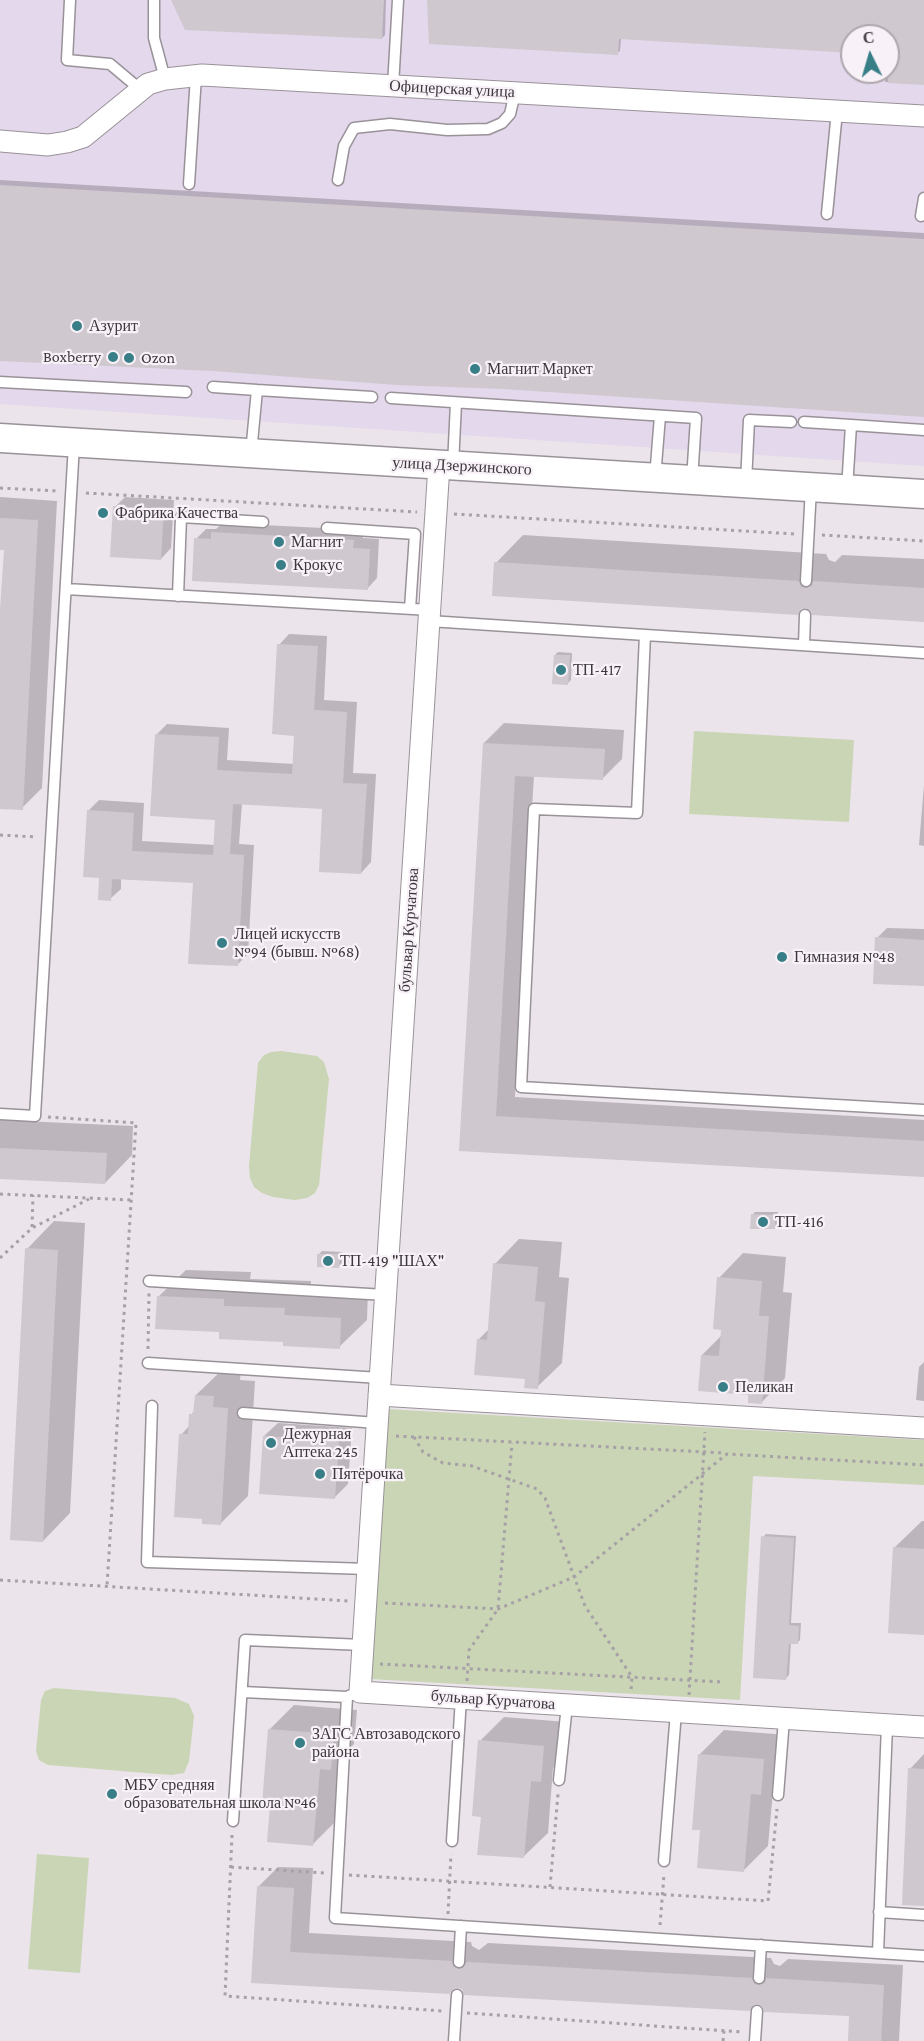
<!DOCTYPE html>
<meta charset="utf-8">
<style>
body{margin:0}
#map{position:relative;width:924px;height:2041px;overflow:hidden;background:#ebe4eb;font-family:"Crimson Pro",serif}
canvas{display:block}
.north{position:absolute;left:840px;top:24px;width:60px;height:60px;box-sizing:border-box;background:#f9f1f8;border:2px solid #ada7ad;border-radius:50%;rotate:355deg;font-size:16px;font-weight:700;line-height:24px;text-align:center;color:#3c393c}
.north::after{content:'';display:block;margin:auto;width:21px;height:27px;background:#377e87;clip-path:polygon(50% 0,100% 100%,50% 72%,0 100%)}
</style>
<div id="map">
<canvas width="924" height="2041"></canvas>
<div class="north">С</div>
</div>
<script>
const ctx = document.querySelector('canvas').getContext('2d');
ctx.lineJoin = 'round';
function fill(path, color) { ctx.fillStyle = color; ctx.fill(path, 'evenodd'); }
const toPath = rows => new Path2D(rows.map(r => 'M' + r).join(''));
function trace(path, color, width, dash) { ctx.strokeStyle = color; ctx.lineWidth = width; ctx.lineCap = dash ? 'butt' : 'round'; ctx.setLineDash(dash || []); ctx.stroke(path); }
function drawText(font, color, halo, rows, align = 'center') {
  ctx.font = font + ' "Crimson Pro",serif'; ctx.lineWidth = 4.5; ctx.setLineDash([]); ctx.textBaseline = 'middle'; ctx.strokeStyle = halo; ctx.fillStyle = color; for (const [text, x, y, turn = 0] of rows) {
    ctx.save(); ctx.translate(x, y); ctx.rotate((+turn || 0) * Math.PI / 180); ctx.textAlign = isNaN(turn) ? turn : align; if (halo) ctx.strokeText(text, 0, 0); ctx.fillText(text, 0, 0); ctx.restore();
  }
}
fill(toPath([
 [0,0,924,0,924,466,0,404],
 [852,36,888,36,888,72,852,72]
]), '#e4d8ec');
fill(toPath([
 [694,731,854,740,849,822,689,814],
 [281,1051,317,1056,324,1062,329,1079,319,1185,315,1193,307,1198,295,1200,273,1197,262,1193,254,1187,250,1178,249,1166,258,1063,264,1055,271,1052],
 [387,1409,924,1440,924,1485,753,1476,740,1700,371,1679],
 [54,1688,175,1698,189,1704,194,1716,189,1761,184,1773,171,1775,48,1765,39,1760,36,1751,41,1700,45,1691],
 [37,1854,89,1858,80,1973,28,1969]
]), '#c9d5b4');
fill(toPath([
 [174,0,386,0,385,35,382,38],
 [429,0,924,0,924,84,885,82,886,72,888,72,888,36,852,36,852,52,621,38,620,51,617,53],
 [0,180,924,233,924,415,213,369,0,360],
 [0,497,57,501,42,788,22,808,0,807,0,633,5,549,0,549],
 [125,497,174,500,171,548,161,559,115,507],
 [223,523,363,530,363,538,379,539,377,578,367,589,196,539,206,529,216,529],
 [523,535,826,554,829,560,835,562,842,555,924,559,924,621,813,610,806,606,496,563],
 [289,634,327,636,324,700,357,702,353,773,376,774,371,862,361,873,324,807,242,803,239,844,254,845,248,954,237,965,195,882,121,878,121,889,110,899,100,876,89,810,99,800,144,803,142,841,215,845,216,818,156,735,167,724,229,728,227,760,294,764,296,734,279,645],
 [558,652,572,653,571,680,568,683,555,655],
 [504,723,624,730,622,759,602,779,534,775,515,1097,924,1120,924,1176,461,1149,484,743],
 [924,785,924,846,919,845],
 [887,928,924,929,924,985,877,938],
 [0,1120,133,1126,132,1155,105,1183,0,1178],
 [755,1212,778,1212,777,1225,774,1228,752,1215],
 [54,1221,85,1223,70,1513,43,1541,27,1249],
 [519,1239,562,1242,559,1277,569,1278,562,1363,537,1387,478,1340,489,1329,495,1264],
 [322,1251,342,1252,342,1263,339,1266,319,1254],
 [743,1253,786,1257,783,1292,792,1293,785,1378,761,1403,702,1355,722,1335,719,1278],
 [186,1270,251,1272,250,1279,311,1281,311,1288,368,1291,367,1320,339,1347,221,1330,158,1297],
 [924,1362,924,1401,916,1400,919,1367],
 [224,1368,241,1369,240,1380,255,1381,248,1496,220,1524,181,1435,190,1425,191,1415,195,1410,196,1395],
 [278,1423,352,1428,348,1484,334,1498,264,1436],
 [922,1521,924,1521,924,1634,894,1548],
 [766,1534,796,1536,791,1623,801,1623,800,1640,797,1643,791,1642,789,1675,786,1678,763,1537],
 [294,1705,357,1710,354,1744,342,1756,337,1820,313,1844,272,1803,270,1729],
 [504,1717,567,1722,565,1756,553,1768,548,1833,523,1857,482,1816,480,1741],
 [724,1730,788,1735,785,1769,774,1780,768,1846,744,1870,702,1829,700,1754],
 [924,1754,924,1905,910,1769],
 [278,1867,313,1868,309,1933,471,1942,472,1946,479,1950,488,1943,771,1958,774,1964,780,1966,788,1959,903,1965,899,2041,849,2041,851,2015,756,2003,749,2009,455,1987,449,1993,253,1982,258,1887]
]), '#0003');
fill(toPath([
 [171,0,384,0,382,39,185,30],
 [427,0,924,0,924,85,888,83,888,36,852,36,852,53,619,39,618,55,429,44],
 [0,185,924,239,924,417,503,389,396,385,213,371,0,361],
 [113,506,164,509,161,560,110,557],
 [0,518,38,520,23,810,0,809,0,609,4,550,0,550],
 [211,532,354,540,353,548,370,549,368,590,192,581,194,538,211,539],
 [494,562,799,581,801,587,806,588,812,586,813,581,924,588,924,622,812,615,811,611,806,608,801,609,798,615,492,596],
 [277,644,318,646,314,710,347,712,343,783,367,784,361,874,319,872,322,809,233,804,230,854,244,855,238,966,188,964,193,883,112,879,111,901,98,900,99,878,83,877,87,810,134,813,132,851,213,855,215,820,150,816,155,734,219,737,217,770,292,774,294,736,272,734],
 [554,655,570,655,568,685,552,684],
 [483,743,605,749,603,780,515,776,496,1116,924,1141,924,1177,459,1151],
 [875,937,924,940,924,986,873,984],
 [0,1148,107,1153,105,1184,0,1179],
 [751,1214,775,1215,775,1229,750,1229],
 [25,1248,58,1250,43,1542,10,1540],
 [317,1254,340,1254,339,1268,317,1267],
 [493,1263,538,1267,535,1301,545,1302,538,1389,524,1388,525,1379,474,1375,477,1339,487,1340],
 [717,1277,762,1281,759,1316,769,1316,762,1404,748,1403,748,1395,698,1391,701,1355,719,1356,721,1330,713,1329],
 [157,1296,224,1299,224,1306,285,1308,284,1315,341,1318,340,1349,283,1346,283,1342,219,1339,219,1332,155,1329],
 [195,1395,214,1396,213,1407,228,1408,221,1525,202,1524,202,1519,174,1517,179,1434,188,1434,189,1414,193,1414],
 [263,1436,339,1441,335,1499,259,1494],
 [761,1536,794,1538,789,1625,799,1626,798,1644,789,1644,786,1680,753,1678],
 [893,1547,924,1549,924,1635,888,1633],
 [268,1729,334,1734,331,1770,320,1769,313,1846,267,1842,270,1805,262,1804],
 [478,1740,544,1746,541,1782,531,1781,524,1858,477,1855,481,1817,472,1816],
 [698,1754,764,1759,761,1795,751,1794,744,1872,697,1868,700,1830,692,1830],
 [908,1768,924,1769,924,1906,902,1905],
 [257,1886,294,1888,290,1952,452,1961,453,1966,458,1969,463,1968,467,1962,752,1978,754,1984,759,1985,765,1983,766,1978,884,1985,881,2041,848,2041,849,2016,764,2012,763,2007,758,2004,753,2005,750,2011,464,1995,462,1989,457,1988,451,1990,450,1994,251,1983]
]), '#cfc8cf');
const lane = toPath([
 [70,0,67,60,110,64,141,90],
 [154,0,154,38,165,79],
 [393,86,398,0],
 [338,180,344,146,354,128,390,124,447,130,488,129,502,123,510,114,515,93],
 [189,184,196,76],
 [827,214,837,111],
 [921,216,924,198],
 [0,382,186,392],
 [213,387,257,390],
 [391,398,696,418,692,480],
 [804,422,851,425],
 [251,453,257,390,372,397],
 [453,465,456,403],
 [655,478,660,416],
 [746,483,749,420,791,422],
 [847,489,851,425,924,430],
 [327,528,415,534,410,609],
 [806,581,811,488],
 [66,589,430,610],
 [178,596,181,517,263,522],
 [429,621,924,653],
 [645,635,637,813,534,809,521,1087,924,1110],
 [804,645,805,615],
 [0,1114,35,1116,74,444],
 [149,1281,386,1295],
 [148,1363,380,1378],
 [152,1406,147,1562,368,1569],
 [243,1413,377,1423],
 [243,1692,347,1697,351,1695],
 [347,1697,335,1918,924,1956],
 [559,1780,567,1705],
 [778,1795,784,1719],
 [233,1821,245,1640,363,1645],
 [452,1841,461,1698],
 [664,1861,676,1712],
 [879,1912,924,1915],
 [878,1953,887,1725],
 [459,1962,461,1926],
 [759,1978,761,1945],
 [454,2041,457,1995],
 [755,2041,757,2011]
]);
const street = toPath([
 [0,141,48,145,67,142,83,137,148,84,165,79,202,75,924,116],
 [439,465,360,1692,924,1727],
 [379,1395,924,1428]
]);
const secondary = toPath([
 [0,438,924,494]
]);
trace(lane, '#999298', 13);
trace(street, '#999298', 23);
trace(secondary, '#999298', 31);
trace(toPath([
 [0,488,58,491],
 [86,493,417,512],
 [454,514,795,534],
 [822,535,924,541],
 [0,835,37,837],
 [48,1117,136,1123,107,1586],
 [0,1194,131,1200],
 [32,1227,33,1195],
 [0,1258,32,1228,89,1199],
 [148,1349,149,1293],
 [396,1436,725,1453],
 [414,1437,423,1452,443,1463,472,1466,537,1489,545,1498,585,1606,632,1677,631,1691],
 [0,1580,349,1601],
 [385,1603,498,1609,574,1577,727,1454,924,1465],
 [380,1664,723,1682],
 [467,1681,469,1650,498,1609,512,1443],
 [689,1695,705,1432],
 [232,1835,225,1996,443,2011],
 [231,1867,325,1873],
 [349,1875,768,1901,777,1809],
 [550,1887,558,1794],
 [448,1914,451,1854],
 [660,1925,664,1875],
 [467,2013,742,2032],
 [723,2041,724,2031]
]), '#a6a1a6', 3, [3, 4.5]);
trace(lane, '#fff', 10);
trace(street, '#fff', 21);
trace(secondary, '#fff', 28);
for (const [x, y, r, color] of [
 [77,326,6,"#377e87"],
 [113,357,6,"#377e87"],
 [129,358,6,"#377e87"],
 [475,369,6,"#377e87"],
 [103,513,6,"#377e87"],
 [279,542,6,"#377e87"],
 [281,565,6,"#377e87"],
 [561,670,6,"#377e87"],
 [222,943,6,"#377e87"],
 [782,957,6,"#377e87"],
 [763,1222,6,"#377e87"],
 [328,1261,6,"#377e87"],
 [723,1387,6,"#377e87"],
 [271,1443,6,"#377e87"],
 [320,1474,6,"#377e87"],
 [300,1743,6,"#377e87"],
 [112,1794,6,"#377e87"]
]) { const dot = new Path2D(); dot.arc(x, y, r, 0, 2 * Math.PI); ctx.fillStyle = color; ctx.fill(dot); trace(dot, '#f9f1f8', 2); }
drawText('16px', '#3c393c', '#f9f1f8', [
 ["Офицерская улица",452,89,3],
 ["улица Дзержинского",462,466,3],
 ["бульвар Курчатова",409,930,-86],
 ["бульвар Курчатова",493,1700,4]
]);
drawText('16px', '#3c393c', '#f9f1f8', [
 ["Азурит",89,326],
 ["Boxberry",101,357,"right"],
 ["Ozon",141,358],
 ["Магнит Маркет",487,369],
 ["Фабрика Качества",115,513],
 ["Магнит",291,542],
 ["Крокус",293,565],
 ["ТП-417",573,670],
 ["Лицей искусств",234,934],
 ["№94 (бывш. №68)",234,952],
 ["Гимназия №48",794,957],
 ["ТП-416",775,1222],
 ["ТП-419 \"ШАХ\"",340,1261],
 ["Пеликан",735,1387],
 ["Дежурная",283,1434],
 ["Аптека 245",283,1452],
 ["Пятёрочка",332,1474],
 ["ЗАГС Автозаводского",312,1734],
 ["района",312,1752],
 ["МБУ средняя",124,1785],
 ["образовательная школа №46",124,1803]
], 'left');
</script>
